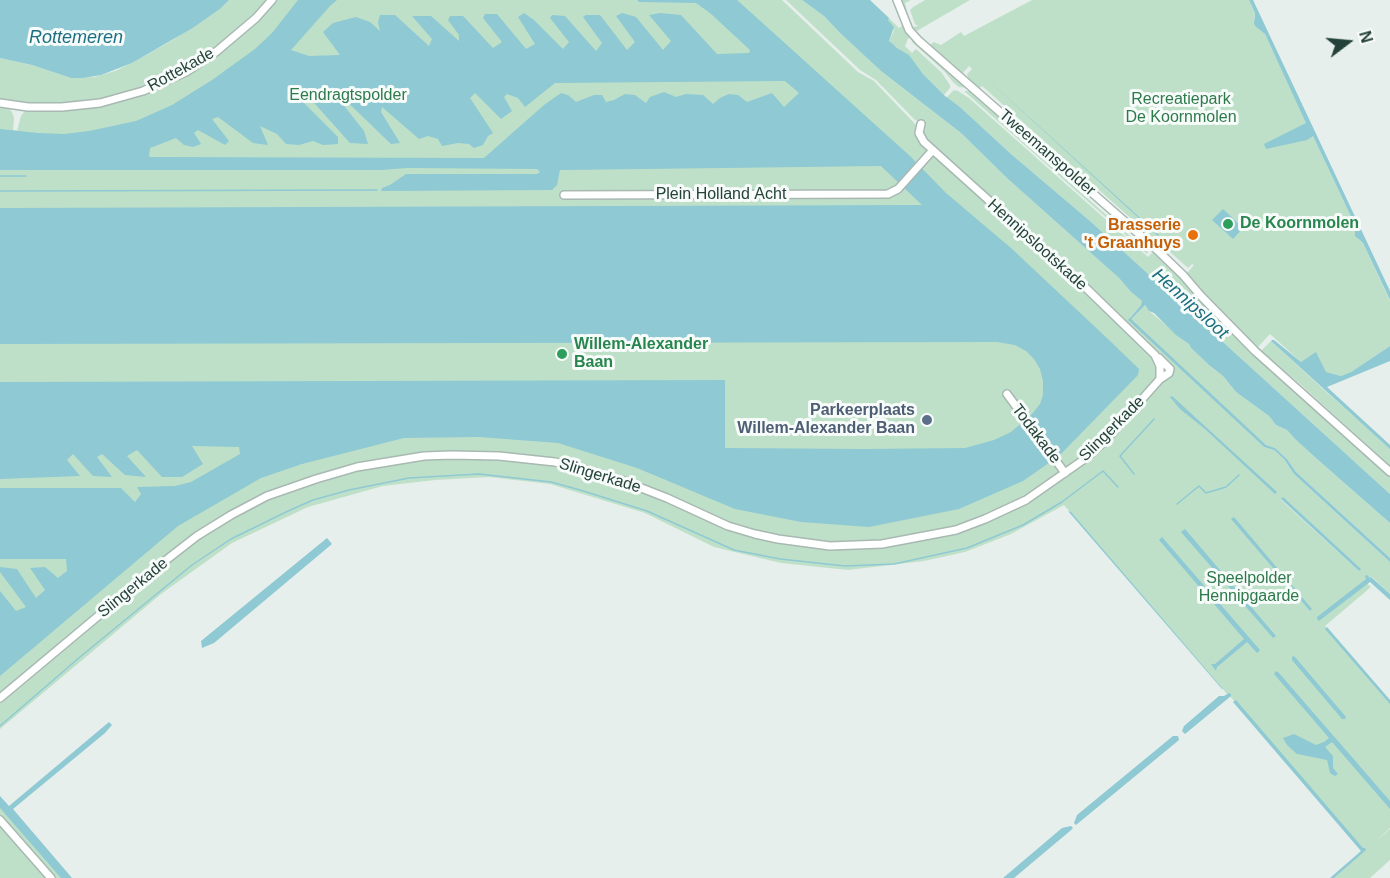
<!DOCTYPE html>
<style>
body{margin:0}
#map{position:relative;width:1390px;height:878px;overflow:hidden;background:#e6efeb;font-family:Arial,sans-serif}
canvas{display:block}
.north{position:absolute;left:1318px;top:12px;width:60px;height:60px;-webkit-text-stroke:4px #f7fbf9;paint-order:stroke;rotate:74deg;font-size:16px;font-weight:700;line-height:24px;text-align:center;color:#24423a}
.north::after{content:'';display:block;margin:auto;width:21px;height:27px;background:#24423a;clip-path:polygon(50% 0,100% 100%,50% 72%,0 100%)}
</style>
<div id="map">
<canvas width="1390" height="878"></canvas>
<div class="north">N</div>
</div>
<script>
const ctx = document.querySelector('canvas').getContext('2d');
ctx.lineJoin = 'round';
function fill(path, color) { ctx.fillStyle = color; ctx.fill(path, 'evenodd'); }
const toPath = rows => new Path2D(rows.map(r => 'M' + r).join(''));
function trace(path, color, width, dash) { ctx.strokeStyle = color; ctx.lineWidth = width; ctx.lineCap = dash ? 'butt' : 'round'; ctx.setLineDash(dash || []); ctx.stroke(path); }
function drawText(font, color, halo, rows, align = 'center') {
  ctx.font = font + ' Arial,sans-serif'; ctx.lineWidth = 6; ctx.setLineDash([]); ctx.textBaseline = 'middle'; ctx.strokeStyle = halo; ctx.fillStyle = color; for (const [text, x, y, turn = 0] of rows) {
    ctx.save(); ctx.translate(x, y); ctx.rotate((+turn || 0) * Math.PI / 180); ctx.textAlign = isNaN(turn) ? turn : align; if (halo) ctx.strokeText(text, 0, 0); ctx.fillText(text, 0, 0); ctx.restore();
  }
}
fill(toPath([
 [229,0,269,0,232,35,215,50,185,69,165,80,122,95,78,104,27,104,0,101,0,58,32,65,71,78,94,77,115,71,132,63,173,40,220,9],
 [275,0,782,0,858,72,874,81,917,126,919,121,915,120,876,80,860,70,786,0,802,0,824,16,840,33,881,71,961,133,1008,179,1119,278,1131,292,1142,301,1142,304,1130,317,1131,318,1144,304,1149,311,1189,344,1191,348,1209,365,1223,376,1236,392,1269,416,1276,425,1287,430,1295,439,1317,459,1390,523,1390,558,1296,472,1287,459,1275,448,1266,445,1196,382,1195,382,1264,447,1274,450,1284,459,1294,474,1390,562,1390,594,1372,577,1367,578,1364,581,1371,587,1325,626,1390,702,1390,828,1373,844,1390,829,1390,860,1370,878,1334,878,1366,849,1363,851,1228,694,1227,694,1064,505,1011,534,965,552,924,561,848,570,781,563,714,547,645,513,550,484,489,477,435,480,383,486,308,507,232,543,161,594,0,729,0,106,9,109,12,112,14,118,13,130,17,131,21,116,24,112,28,109,62,110,167,84,257,19],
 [1283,498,1360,569,1359,571,1281,500],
 [900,0,911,0,905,3,910,24,913,27,918,26,915,24,910,10,913,7,925,0,970,0,915,32,909,26],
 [1032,0,1249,0,1255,13,1254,18,1256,27,1265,34,1355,225,1354,230,1359,240,1363,243,1390,301,1390,346,1351,372,1341,376,1326,372,1301,362,1270,334,1257,348,1254,347,1202,295,1186,274,1194,265,1192,264,1188,268,1170,252,1163,252,1161,248,1167,241,1163,238,1156,244,1154,243,1151,241,1153,238,982,86,979,89,969,80,967,74,972,69,969,66,962,74,958,73,928,46,934,42,941,45,961,32,964,36],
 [889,18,899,28,902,26,912,35,908,39,905,46,912,53,916,49,941,72,950,85,950,88,944,95,923,74,909,56,897,48,892,43,889,41,894,30,887,20],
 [914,38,970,88,959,87,953,82,945,72,912,42,912,40],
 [954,90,958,91,969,98,1148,257,1154,251,1186,282,1390,473,1390,494,1090,221,1011,154,960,107,946,98],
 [964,91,975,91,1001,115,998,119,1148,252,1147,254],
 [1272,340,1271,341,1323,389,1390,448,1390,466,1299,383,1261,351],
 [0,807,62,878,0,878]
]), '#bfe0c8');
fill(toPath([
 [0,0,229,0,220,9,191,29,132,63,101,75,83,78,71,78,32,65,0,58],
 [298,0,337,0,330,6,291,50,309,56,340,55,323,32,333,23,356,17,370,22,380,31,378,22,380,15,395,15,429,46,432,39,412,16,431,16,459,41,459,35,448,20,450,16,463,16,493,48,502,42,483,18,485,14,497,14,526,49,535,44,518,17,524,13,534,20,563,49,569,42,550,18,552,15,565,16,596,51,602,43,583,17,586,15,600,15,627,50,635,42,616,16,622,13,636,17,663,50,671,41,649,15,660,13,681,15,717,54,749,53,750,50,710,13,696,3,639,2,637,0,737,0,910,156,946,193,1011,248,1109,340,1139,369,1138,375,1059,456,1023,481,959,509,869,527,801,522,735,509,637,468,558,443,479,437,404,438,302,464,261,478,178,526,0,676,0,591,16,611,26,607,0,572,0,567,17,569,36,598,45,590,30,568,45,567,58,578,67,571,66,559,0,559,0,488,121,488,135,502,141,494,137,487,175,486,191,482,240,454,239,447,192,446,203,464,182,477,162,477,137,450,127,456,146,477,125,475,102,454,97,457,112,477,93,476,73,454,67,460,80,476,0,479,0,382,725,380,725,448,865,449,965,448,994,440,1011,432,1032,414,1040,404,1043,395,1043,381,1040,369,1034,359,1026,351,1015,345,997,342,0,344,0,208,922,205,881,166,565,170,560,170,557,185,552,190,381,191,382,188,390,185,406,174,537,174,540,172,537,169,407,168,381,170,0,170,0,129,38,133,64,134,89,131,136,121,172,105,212,80,255,49,272,33],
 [785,81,799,93,784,107,772,93,747,102,738,95,729,94,720,98,713,104,703,95,686,94,676,97,664,92,650,97,646,103,635,95,625,94,614,100,606,102,602,95,594,95,576,102,568,95,561,93,544,105,484,158,149,157,150,148,176,138,184,145,193,147,201,144,194,133,198,130,225,145,229,141,212,119,218,117,253,143,268,145,260,126,277,134,286,144,299,145,313,141,323,145,338,144,338,137,301,100,307,95,350,143,368,144,364,131,337,97,338,93,391,144,400,143,381,112,382,107,419,139,428,136,438,139,442,146,458,143,469,144,474,148,483,145,488,136,493,133,470,98,475,93,501,119,512,111,504,97,507,94,518,98,525,107,555,83],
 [802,0,870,0,889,18,888,20,894,27,889,41,892,43,897,48,909,55,923,74,945,96,960,107,1011,154,1090,221,1390,494,1390,523,1317,459,1295,439,1287,430,1276,425,1269,416,1236,392,1223,376,1209,365,1191,348,1189,344,1176,335,1154,313,1149,311,1145,305,1131,319,1266,445,1275,448,1287,459,1296,472,1390,558,1390,562,1294,474,1284,459,1274,450,1264,447,1128,320,1141,305,1142,301,1131,292,1119,278,1008,179,961,133,881,71,840,33,824,16],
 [1249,0,1253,0,1310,121,1390,291,1390,300,1363,243,1355,236,1355,225,1313,136,1307,140,1266,149,1264,144,1306,123,1265,34,1256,27,1254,24,1255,13],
 [976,69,1040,127,1159,235,1158,236,1143,222],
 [1223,209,1243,228,1233,239,1212,220],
 [1272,340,1274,340,1301,362,1316,352,1326,372,1341,376,1351,372,1390,346,1390,361,1327,387,1390,445,1390,449,1271,341],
 [1172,396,1277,492,1275,494,1205,429,1180,409,1170,397],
 [1283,497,1361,569,1359,571,1281,499],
 [1068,511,1071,512,1223,689,1222,689],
 [1234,517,1312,609,1310,611,1231,519],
 [1185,529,1276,636,1273,638,1181,532],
 [1162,537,1260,650,1257,653,1247,642,1217,667,1216,671,1211,664,1215,664,1244,639,1159,540],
 [327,538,332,544,214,643,202,648,201,641],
 [1367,575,1370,578,1371,577,1390,594,1390,600,1370,582,1319,621,1317,619,1317,617,1366,579,1365,576],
 [1327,627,1390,700,1390,704,1325,629],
 [1293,656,1295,657,1346,717,1345,719,1342,719,1292,660,1292,657],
 [1276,671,1279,673,1390,801,1390,809,1332,742,1325,747,1333,756,1333,768,1338,774,1335,776,1330,773,1327,760,1297,754,1287,745,1283,738,1294,734,1316,745,1324,742,1329,738,1274,674],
 [1229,693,1231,694,1231,696,1185,734,1182,731,1184,726,1219,696,1224,696],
 [1236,700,1363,848,1365,848,1366,850,1334,878,1330,878,1361,851,1233,702],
 [109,722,112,725,105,733,13,809,72,878,61,878,0,808,0,796,9,806],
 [1173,736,1178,736,1179,740,1076,825,1074,823,1077,815],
 [1071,826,1073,828,1070,831,1014,878,1003,878,1062,828]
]), '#8ec9d4');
trace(toPath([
 [0,176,26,176],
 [0,191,377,190],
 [1134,474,1120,456,1154,419],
 [1177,504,1199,486,1206,493,1226,487,1239,475],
 [0,726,80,657,192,565,231,539,286,512,313,500,349,490,409,478,479,474,551,482,580,490,647,511,734,550,780,559,845,566,894,564,967,548,1023,525,1062,502,1103,471,1118,487]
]), '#8ec9d4', 1.5);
const street = toPath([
 [897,0,909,30,919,41,1155,248,1183,275,1201,296,1255,351,1390,472],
 [0,103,28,107,62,107,100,103,143,91,186,72,217,51,256,18,272,0],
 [564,195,888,194,898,189,933,150],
 [1159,358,1170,369,1169,373,1160,379],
 [1007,394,1065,473],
 [0,698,152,571,197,536,231,515,267,496,316,479,357,467,424,456,451,455,499,456,555,462,587,470,621,480,667,498,728,526,755,534,778,539,830,546,882,544,956,530,985,519,1026,500,1086,458,1105,441,1160,379,1160,366,1155,355,1086,288,924,142,919,133,921,124],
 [0,820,51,878]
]);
trace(street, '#a8b8b2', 10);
trace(street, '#fff', 7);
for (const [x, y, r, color] of [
 [1228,224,6,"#2e9e5b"],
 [1193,235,6,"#e8710a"],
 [562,354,6,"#2e9e5b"],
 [927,420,6,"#5c6f8a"]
]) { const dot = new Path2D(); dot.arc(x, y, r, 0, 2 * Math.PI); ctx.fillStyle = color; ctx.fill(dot); trace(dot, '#f7fbf9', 2); }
drawText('16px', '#24423a', '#f7fbf9', [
 ["Rottekade",181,70,-29],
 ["Tweemanspolder",1047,153,41],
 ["Plein Holland Acht",721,195],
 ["Hennipslootskade",1037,245,42],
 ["Slingerkade",1112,429,-45],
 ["Todakade",1036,434,53],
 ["Slingerkade",600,476,17],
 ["Slingerkade",133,588,-39]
]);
drawText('16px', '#2d7a4b', '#f7fbf9', [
 ["Eendragtspolder",348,96],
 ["Recreatiepark",1181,100],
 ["De Koornmolen",1181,118],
 ["Speelpolder",1249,579],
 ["Hennipgaarde",1249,597]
]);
drawText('bold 16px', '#27864d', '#f7fbf9', [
 ["De Koornmolen",1240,224],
 ["Willem-Alexander",574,345],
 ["Baan",574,363]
], 'left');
drawText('bold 16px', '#c56008', '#f7fbf9', [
 ["Brasserie",1181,226],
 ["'t Graanhuys",1181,244]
], 'right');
drawText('bold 16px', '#4e5e75', '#f7fbf9', [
 ["Parkeerplaats",915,411],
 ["Willem-Alexander Baan",915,429]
], 'right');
drawText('italic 18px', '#1c6f80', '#f7fbf9', [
 ["Rottemeren",76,38],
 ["Hennipsloot",1190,304,42]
]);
</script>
